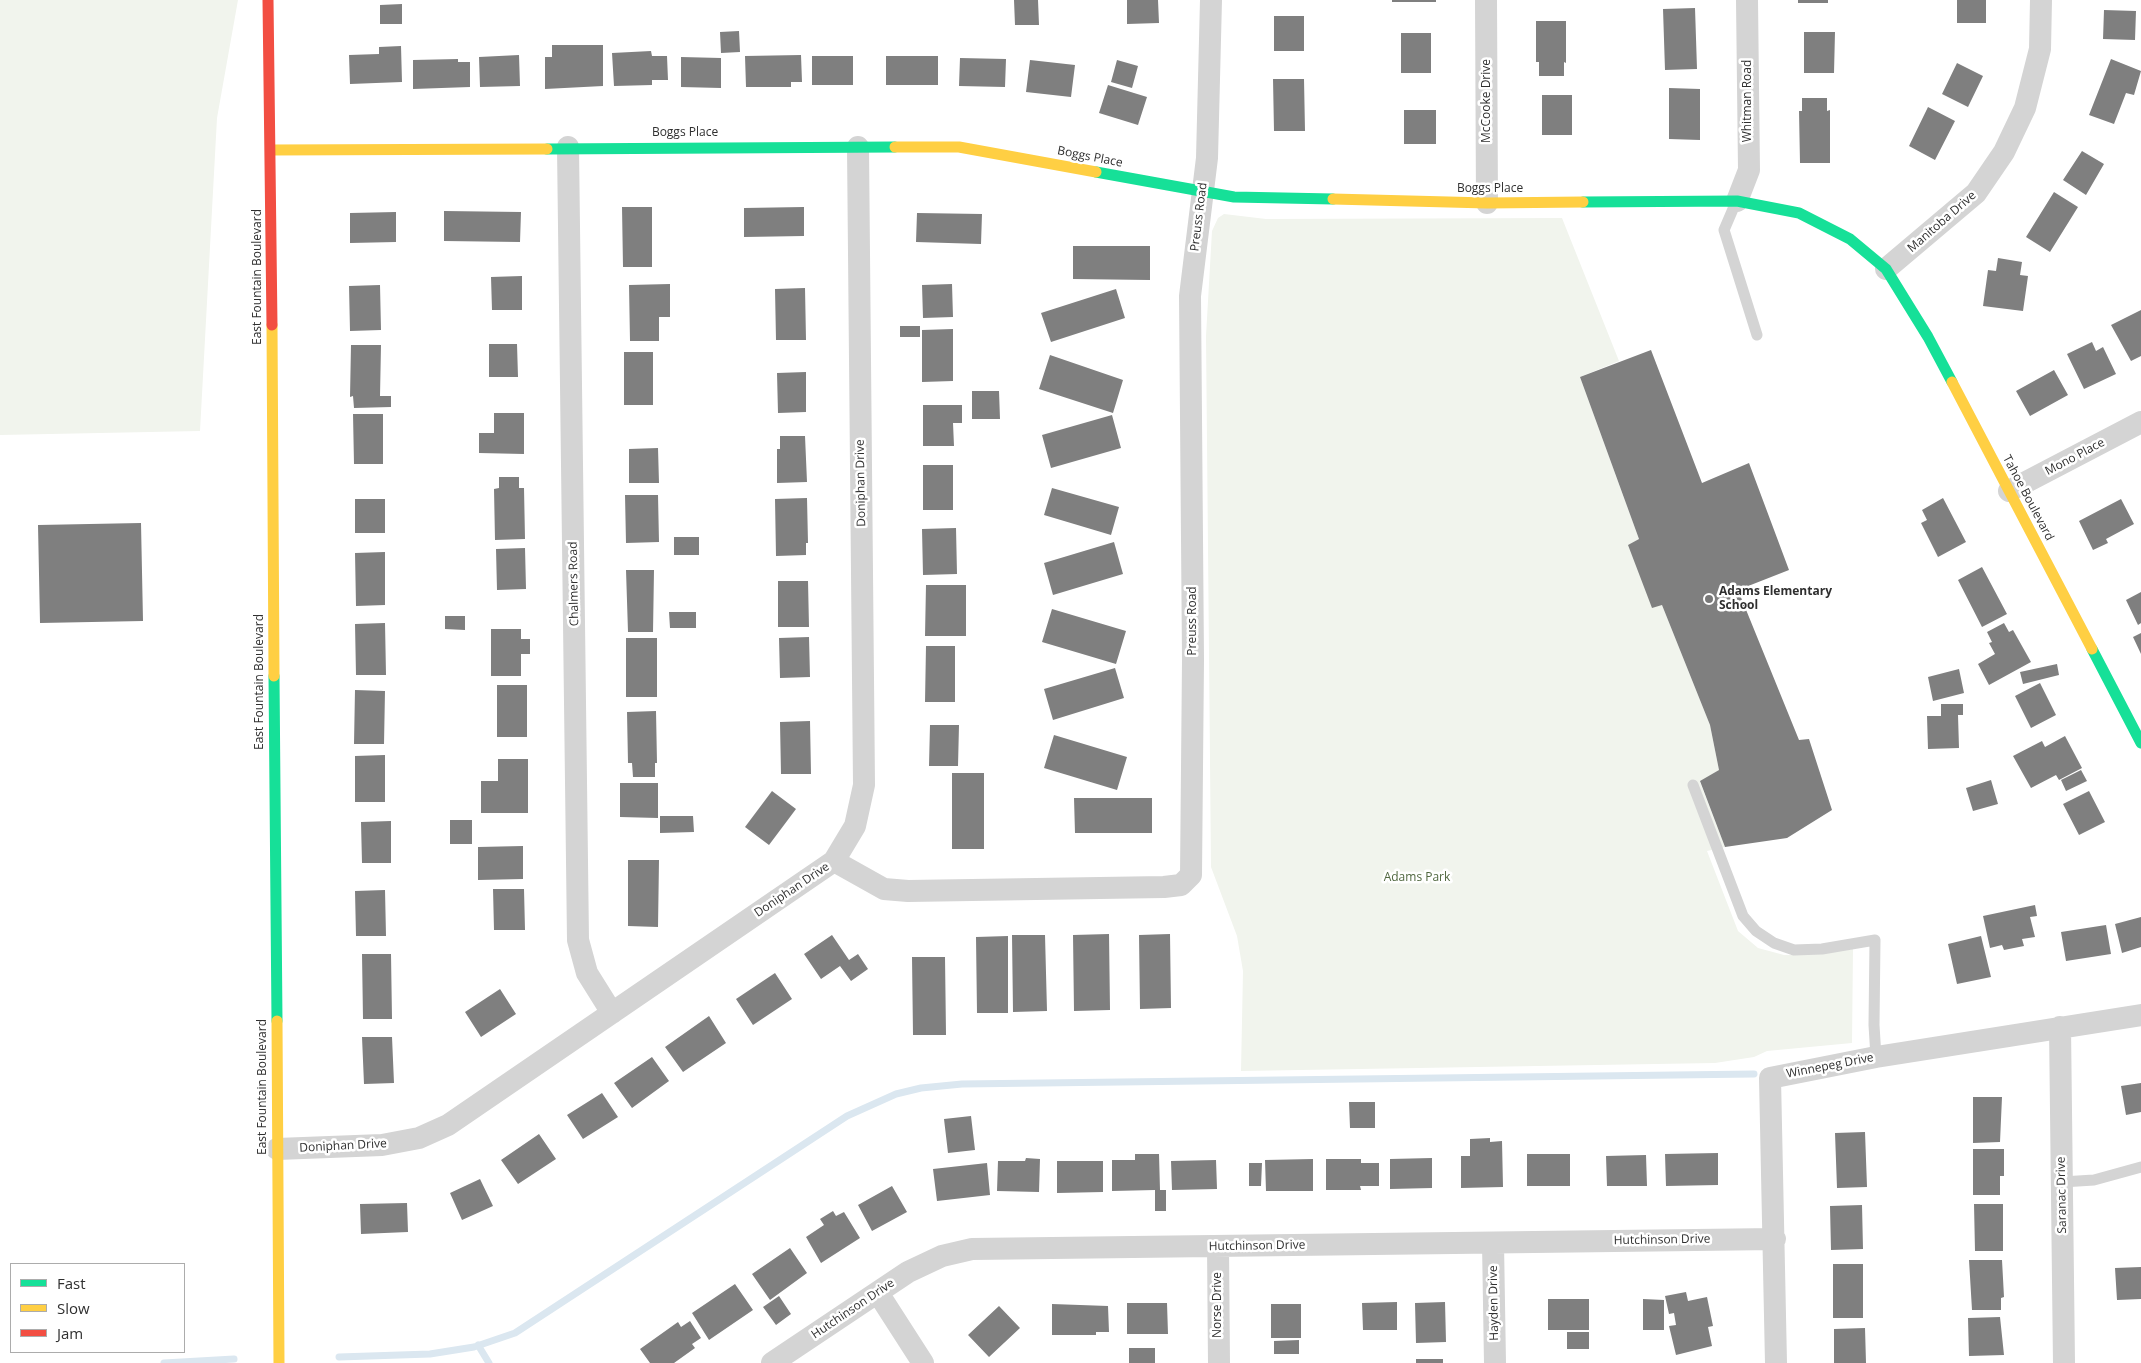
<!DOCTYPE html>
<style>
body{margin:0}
#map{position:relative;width:2141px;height:1363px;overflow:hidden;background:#fff;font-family:"Open Sans",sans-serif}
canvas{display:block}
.legend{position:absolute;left:10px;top:1263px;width:175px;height:90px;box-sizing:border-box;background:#fff;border:1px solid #acacac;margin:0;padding:6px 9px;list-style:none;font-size:15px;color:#2f2f2f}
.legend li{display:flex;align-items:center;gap:10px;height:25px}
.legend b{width:25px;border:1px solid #acacac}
</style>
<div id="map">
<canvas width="2141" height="1363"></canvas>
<ul class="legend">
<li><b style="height:6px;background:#16e098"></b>Fast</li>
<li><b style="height:6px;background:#ffcf43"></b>Slow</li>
<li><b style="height:6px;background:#f24e42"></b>Jam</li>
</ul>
</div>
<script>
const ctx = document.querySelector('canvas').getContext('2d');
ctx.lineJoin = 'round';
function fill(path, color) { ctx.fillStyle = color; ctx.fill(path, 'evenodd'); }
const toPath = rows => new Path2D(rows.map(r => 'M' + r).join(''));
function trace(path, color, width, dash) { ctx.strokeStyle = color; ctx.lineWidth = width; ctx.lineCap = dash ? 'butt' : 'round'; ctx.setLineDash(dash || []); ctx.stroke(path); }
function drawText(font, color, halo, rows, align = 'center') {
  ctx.font = font + ' "Open Sans",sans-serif'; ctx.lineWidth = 5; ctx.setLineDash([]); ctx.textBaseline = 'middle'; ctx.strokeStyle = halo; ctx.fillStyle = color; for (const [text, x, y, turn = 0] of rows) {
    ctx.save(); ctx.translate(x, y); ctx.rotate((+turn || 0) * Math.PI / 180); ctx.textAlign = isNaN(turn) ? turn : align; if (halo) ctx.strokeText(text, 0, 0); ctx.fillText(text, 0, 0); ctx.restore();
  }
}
fill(toPath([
 [0,0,238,0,217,118,200,431,0,435],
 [1224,214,1266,219,1562,218,1619,361,1580,377,1639,539,1629,545,1652,607,1662,605,1710,725,1719,770,1700,782,1725,847,1707,851,1738,931,1758,948,1784,955,1807,955,1853,949,1852,1043,1767,1051,1754,1057,1715,1063,1241,1071,1243,971,1237,936,1211,867,1206,336,1212,231,1218,218]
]), '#f1f4ed');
trace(toPath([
 [478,1345,489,1363],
 [339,1357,430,1354,474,1347,515,1333,847,1116,896,1094,921,1088,962,1084,1754,1074],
 [164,1363,234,1359]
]), '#dbe7f0', 7);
fill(toPath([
 [1014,0,1038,0,1039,25,1015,25],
 [1127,0,1158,0,1159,23,1127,24],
 [1392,0,1436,0,1436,2,1392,2],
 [1798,0,1828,0,1828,3,1798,3],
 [1957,0,1986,0,1986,23,1957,23],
 [402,4,402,24,380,24,380,5],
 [1695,8,1697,69,1665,70,1663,9],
 [2104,10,2136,11,2135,40,2103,39],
 [1274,16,1304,16,1304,51,1274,51],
 [1536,21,1566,21,1566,63,1564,62,1564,76,1539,76,1539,62,1536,62],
 [739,31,740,52,721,53,720,32],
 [1804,32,1835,32,1834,73,1804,73],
 [1401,33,1431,33,1431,73,1401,73],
 [552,45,603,45,603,86,545,89,545,57,552,57],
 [401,46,402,82,350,84,349,55,379,54,379,47],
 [651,51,652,56,667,56,668,80,652,80,652,85,614,86,612,53],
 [519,55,520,86,480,87,479,57],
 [801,55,802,82,791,82,791,87,746,87,745,56],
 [812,56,853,56,853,85,812,85],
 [886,56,938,56,938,85,886,85],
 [681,57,721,58,721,88,681,87],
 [960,58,1006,59,1005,87,959,86],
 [458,59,458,62,470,62,470,87,413,89,413,60],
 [2111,59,2141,71,2134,95,2126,93,2114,124,2089,115],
 [1030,60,1075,65,1071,97,1026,92],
 [1117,60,1138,66,1132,88,1111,82],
 [1957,63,1983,76,1968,107,1942,94],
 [1273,79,1304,79,1305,131,1274,131],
 [1108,85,1147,97,1138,125,1099,113],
 [1669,88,1700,89,1700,140,1669,139],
 [1542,95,1572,95,1572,135,1542,135],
 [1802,98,1827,98,1827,111,1830,110,1830,163,1800,163,1799,111,1802,111],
 [1928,107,1955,121,1935,160,1909,146],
 [1404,110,1436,110,1436,144,1404,144],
 [2082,151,2104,164,2086,195,2063,180],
 [2054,192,2078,207,2050,252,2026,237],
 [622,207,652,207,652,267,623,267],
 [804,207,804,236,744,237,744,208],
 [444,211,521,212,520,242,444,241],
 [396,212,396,242,350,243,350,213],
 [917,213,982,214,981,244,916,242],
 [1073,246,1150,246,1150,280,1073,279],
 [1998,258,2022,262,2020,275,2028,276,2023,311,1983,306,1988,270,1996,271],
 [522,276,522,310,492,310,491,277],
 [670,284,670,317,659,317,659,341,630,341,629,285],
 [952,284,953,317,923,318,922,285],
 [380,285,381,330,350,331,349,286],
 [805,288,806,340,776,340,775,289],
 [1116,289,1125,318,1051,342,1041,313],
 [2141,310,2141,356,2131,361,2111,325],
 [900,326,920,326,920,337,900,337],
 [953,329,953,381,922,382,922,330],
 [2092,342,2096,351,2103,347,2116,374,2084,389,2067,354],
 [489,344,517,344,518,377,489,377],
 [351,345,381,345,380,396,391,396,391,407,354,408,353,396,350,397],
 [1651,350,1702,483,1749,463,1789,570,1738,590,1799,740,1809,739,1832,810,1787,838,1725,847,1700,781,1719,770,1710,725,1662,605,1652,608,1628,545,1639,539,1580,377],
 [624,352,653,352,653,405,624,405],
 [1050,355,1123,380,1113,413,1039,389],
 [2054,370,2068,395,2030,416,2016,391],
 [806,372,806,412,778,413,777,373],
 [972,391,999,391,1000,419,972,419],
 [923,405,962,405,962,423,953,423,954,446,923,446],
 [494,413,524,413,524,454,479,453,479,433,494,433],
 [353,414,383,414,383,464,354,464],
 [1112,415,1121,448,1051,468,1042,435],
 [780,436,805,436,807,482,777,483,777,449,780,449],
 [658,448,659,483,629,483,629,449],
 [923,465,953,465,953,510,923,510],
 [499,477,519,477,519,488,524,488,525,539,495,540,494,489,499,488],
 [1052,488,1119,507,1111,535,1044,515],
 [625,495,658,495,659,542,626,543],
 [807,498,808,543,806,543,806,555,776,556,775,499],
 [1943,498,1966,542,1938,557,1921,523,1927,520,1922,510],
 [355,499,385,499,385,533,355,533],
 [2121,499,2134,524,2106,539,2108,543,2093,550,2079,521],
 [141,523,143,621,40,623,38,525],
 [956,528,957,574,923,575,922,529],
 [674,537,699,537,699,555,674,555],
 [1114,542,1123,574,1053,595,1044,563],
 [525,548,526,589,497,590,496,549],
 [385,552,385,605,356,606,355,553],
 [1982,567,2007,614,1982,627,1958,580],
 [626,570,654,570,653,632,628,632],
 [778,581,808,581,809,627,778,627],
 [926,585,966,585,966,636,925,636],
 [2141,592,2141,623,2138,625,2126,600],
 [1052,609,1126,631,1116,664,1042,642],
 [669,612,696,612,696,628,670,628],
 [445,616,465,616,465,630,445,629],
 [385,623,386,675,356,675,355,624],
 [2004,623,2009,632,2013,630,2031,662,1989,685,1978,664,1995,654,1989,643,1992,642,1987,632],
 [491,629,521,629,521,639,530,639,530,654,521,654,521,676,491,676],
 [2141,633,2141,654,2133,637],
 [809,637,810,677,780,678,779,638],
 [626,638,657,638,657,697,626,697],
 [926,646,955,646,955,702,925,702],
 [2057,664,2059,675,2023,684,2020,672],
 [1115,668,1124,698,1053,720,1044,689],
 [1959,669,1964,693,1933,701,1928,677],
 [2040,683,2056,715,2031,728,2015,696],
 [497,685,527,685,527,737,497,737],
 [355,690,385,691,384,744,354,744],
 [1941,704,1963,704,1963,715,1958,715,1959,748,1928,749,1927,716,1941,716],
 [656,711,657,763,655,763,655,777,633,777,632,763,628,763,627,712],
 [810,721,811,774,781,774,780,722],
 [930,725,959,725,958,766,929,766],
 [1054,735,1127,757,1117,790,1044,768],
 [2065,736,2082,768,2059,780,2056,775,2031,788,2013,756,2042,741,2045,747],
 [385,755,385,802,355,802,355,756],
 [498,759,528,759,528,813,481,813,481,781,498,781],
 [2081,770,2087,781,2066,791,2061,780],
 [952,773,984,773,984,849,952,849],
 [1991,780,1998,804,1973,811,1966,788],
 [620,783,658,783,658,818,620,817],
 [772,791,796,809,769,845,745,827],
 [2089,791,2105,822,2079,835,2063,804],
 [1074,798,1152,798,1152,833,1075,833],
 [660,816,693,816,694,832,660,833],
 [450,820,472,820,472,844,450,844],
 [391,821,391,863,362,863,361,822],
 [523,846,523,879,478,880,478,847],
 [628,860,659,860,658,927,628,926],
 [493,889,524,889,525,930,494,930],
 [385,890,386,936,356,936,355,891],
 [2035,905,2037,916,2030,917,2035,937,2022,939,2024,946,2004,950,2002,945,1990,948,1983,916],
 [2141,917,2141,947,2122,953,2115,924],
 [2106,925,2111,954,2066,961,2061,932],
 [1109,934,1110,1010,1074,1011,1073,935],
 [1170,934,1171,1008,1140,1009,1139,935],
 [832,935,849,960,858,954,868,969,851,981,840,966,821,979,804,954],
 [1012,935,1045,935,1047,1011,1013,1012],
 [1008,936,1008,1013,977,1013,976,937],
 [1981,936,1991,977,1957,984,1948,944],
 [362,954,391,954,392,1019,363,1019],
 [912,957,945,957,946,1035,913,1035],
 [775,973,792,999,753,1025,736,999],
 [500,989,516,1014,481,1037,465,1012],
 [709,1016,726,1043,683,1072,665,1047],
 [362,1037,392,1037,394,1083,364,1084],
 [652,1057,669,1081,632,1108,614,1083],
 [2141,1083,2141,1112,2126,1115,2121,1086],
 [602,1093,618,1117,583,1139,567,1115],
 [1973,1097,2002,1097,2000,1142,1973,1143],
 [1349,1102,1375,1102,1375,1128,1350,1128],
 [971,1116,975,1150,948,1153,944,1119],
 [1865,1132,1867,1187,1837,1188,1835,1133],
 [539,1134,556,1159,518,1184,501,1160],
 [1490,1138,1490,1142,1502,1141,1503,1187,1461,1188,1461,1156,1470,1156,1470,1139],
 [1973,1149,2004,1149,2004,1176,2000,1176,2000,1195,1973,1195],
 [1718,1153,1718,1185,1666,1186,1665,1154],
 [1135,1154,1159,1154,1160,1190,1166,1190,1166,1211,1155,1211,1155,1190,1112,1191,1112,1160,1135,1160],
 [1527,1154,1570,1154,1570,1186,1527,1186],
 [1646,1155,1647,1186,1607,1186,1606,1156],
 [1026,1158,1040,1159,1039,1192,997,1191,998,1161,1025,1161],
 [1432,1158,1432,1188,1390,1189,1390,1159],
 [1313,1159,1313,1191,1266,1191,1265,1160],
 [1326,1159,1361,1159,1361,1163,1379,1163,1379,1186,1360,1186,1361,1190,1326,1190],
 [1216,1160,1217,1189,1172,1190,1171,1161],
 [1057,1161,1103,1161,1103,1192,1057,1193],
 [987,1163,990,1195,937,1201,933,1169],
 [1249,1163,1262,1163,1261,1186,1249,1186],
 [480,1179,493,1206,462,1220,450,1193],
 [892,1186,907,1212,872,1231,858,1205],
 [407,1203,408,1232,361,1234,360,1204],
 [1974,1204,2003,1204,2003,1251,1975,1251],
 [1862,1205,1863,1249,1831,1250,1830,1206],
 [833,1211,836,1216,844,1212,860,1238,821,1263,806,1237,824,1225,820,1219],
 [790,1248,807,1273,770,1300,752,1274],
 [1969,1260,2002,1260,2004,1297,2001,1298,2001,1310,1972,1310],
 [1833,1264,1863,1264,1863,1318,1833,1318],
 [2141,1267,2141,1299,2117,1300,2115,1268],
 [735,1284,753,1310,709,1340,692,1313],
 [1686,1292,1688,1301,1707,1297,1713,1326,1708,1327,1712,1346,1676,1355,1669,1326,1676,1325,1674,1313,1669,1314,1665,1296],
 [779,1296,791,1314,776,1325,763,1307],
 [1548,1299,1589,1299,1589,1330,1548,1330],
 [1643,1299,1664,1300,1664,1330,1643,1330],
 [1397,1302,1397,1330,1363,1330,1362,1303],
 [1445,1302,1446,1342,1416,1343,1415,1303],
 [1127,1303,1167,1303,1168,1334,1127,1334],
 [1052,1304,1108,1306,1109,1332,1096,1332,1096,1335,1052,1335],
 [1271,1304,1301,1304,1301,1338,1271,1338],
 [999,1306,1020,1328,989,1357,968,1335],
 [2000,1317,2004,1355,1969,1356,1968,1318],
 [690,1321,701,1338,692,1344,695,1348,674,1363,650,1363,640,1349,678,1322,681,1327],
 [1865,1328,1866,1363,1834,1363,1834,1329],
 [1567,1332,1589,1332,1589,1349,1567,1349],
 [1299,1340,1299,1354,1274,1354,1274,1341],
 [1129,1348,1155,1348,1155,1363,1129,1363],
 [1416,1359,1443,1359,1443,1363,1416,1363]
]), '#7f7f7f');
trace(toPath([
 [1736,202,1724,230,1757,335],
 [1693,785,1743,916,1756,931,1774,943,1794,950,1822,949,1875,940,1874,1025,1876,1057],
 [2062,1182,2094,1180,2141,1167]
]), '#d4d4d4', 11);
trace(toPath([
 [1486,0,1487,203],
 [568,147,578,940,587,973,612,1013],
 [1737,201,1749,170,1747,0],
 [1886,269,1976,193,2004,152,2025,108,2040,49,2041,0],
 [2009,491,2141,422],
 [834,861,884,889,908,891,1164,887,1181,885,1191,875,1193,660,1190,296,1207,158,1211,0],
 [2060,1027,2064,1363],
 [277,1149,382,1145,419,1138,448,1125,834,861,855,826,864,785,858,147],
 [1493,1243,1495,1363],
 [1218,1246,1219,1363],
 [878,1293,923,1363],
 [772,1363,908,1272,942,1256,972,1249,1775,1239],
 [1776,1363,1770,1078,1876,1057,2141,1015]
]), '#d4d4d4', 22);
trace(toPath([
 [547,149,895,147],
 [1096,172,1234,197,1333,199],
 [1583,202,1737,201,1799,213,1850,239,1886,269,1928,337,1952,382],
 [2092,649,2141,743],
 [274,676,277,1021]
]), '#16e098', 11);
trace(toPath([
 [895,147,959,147,1096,172],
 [271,150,547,149],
 [1333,199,1487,203,1583,202],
 [272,325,274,676],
 [1952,382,2092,649],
 [277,1021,279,1363]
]), '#ffcf43', 11);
trace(toPath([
 [268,0,272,325]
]), '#f24e42', 11);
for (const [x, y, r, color] of [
 [1709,599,5,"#787878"]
]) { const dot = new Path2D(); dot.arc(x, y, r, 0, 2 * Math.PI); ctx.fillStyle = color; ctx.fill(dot); trace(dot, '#fff', 2); }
drawText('12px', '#2f2f2f', '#fff', [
 ["McCooke Drive",1487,101,-90],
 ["Whitman Road",1748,101,-90],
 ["Boggs Place",685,133],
 ["Boggs Place",1090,157,11],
 ["Boggs Place",1490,189],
 ["Preuss Road",1199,217,-83],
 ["Manitoba Drive",1942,222,-41],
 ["East Fountain Boulevard",258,277,-90],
 ["Mono Place",2075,457,-28],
 ["Doniphan Drive",861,483,-91],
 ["Tahoe Boulevard",2028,498,62],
 ["Chalmers Road",574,584,-91],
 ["Preuss Road",1193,621,-90],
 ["East Fountain Boulevard",260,682,-90],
 ["Doniphan Drive",792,890,-34],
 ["Winnepeg Drive",1830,1066,-11],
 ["East Fountain Boulevard",263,1087,-90],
 ["Doniphan Drive",343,1146,-3],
 ["Saranac Drive",2062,1195,-91],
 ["Hutchinson Drive",1662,1240,-1],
 ["Hutchinson Drive",1257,1246,-1],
 ["Hayden Drive",1494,1303,-91],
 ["Norse Drive",1218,1305,-90],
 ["Hutchinson Drive",853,1309,-34]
]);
drawText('bold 12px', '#2f2f2f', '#fff', [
 ["Adams Elementary",1719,592],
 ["School",1719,606]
], 'left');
drawText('12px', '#516840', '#fff', [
 ["Adams Park",1417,878]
]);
</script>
